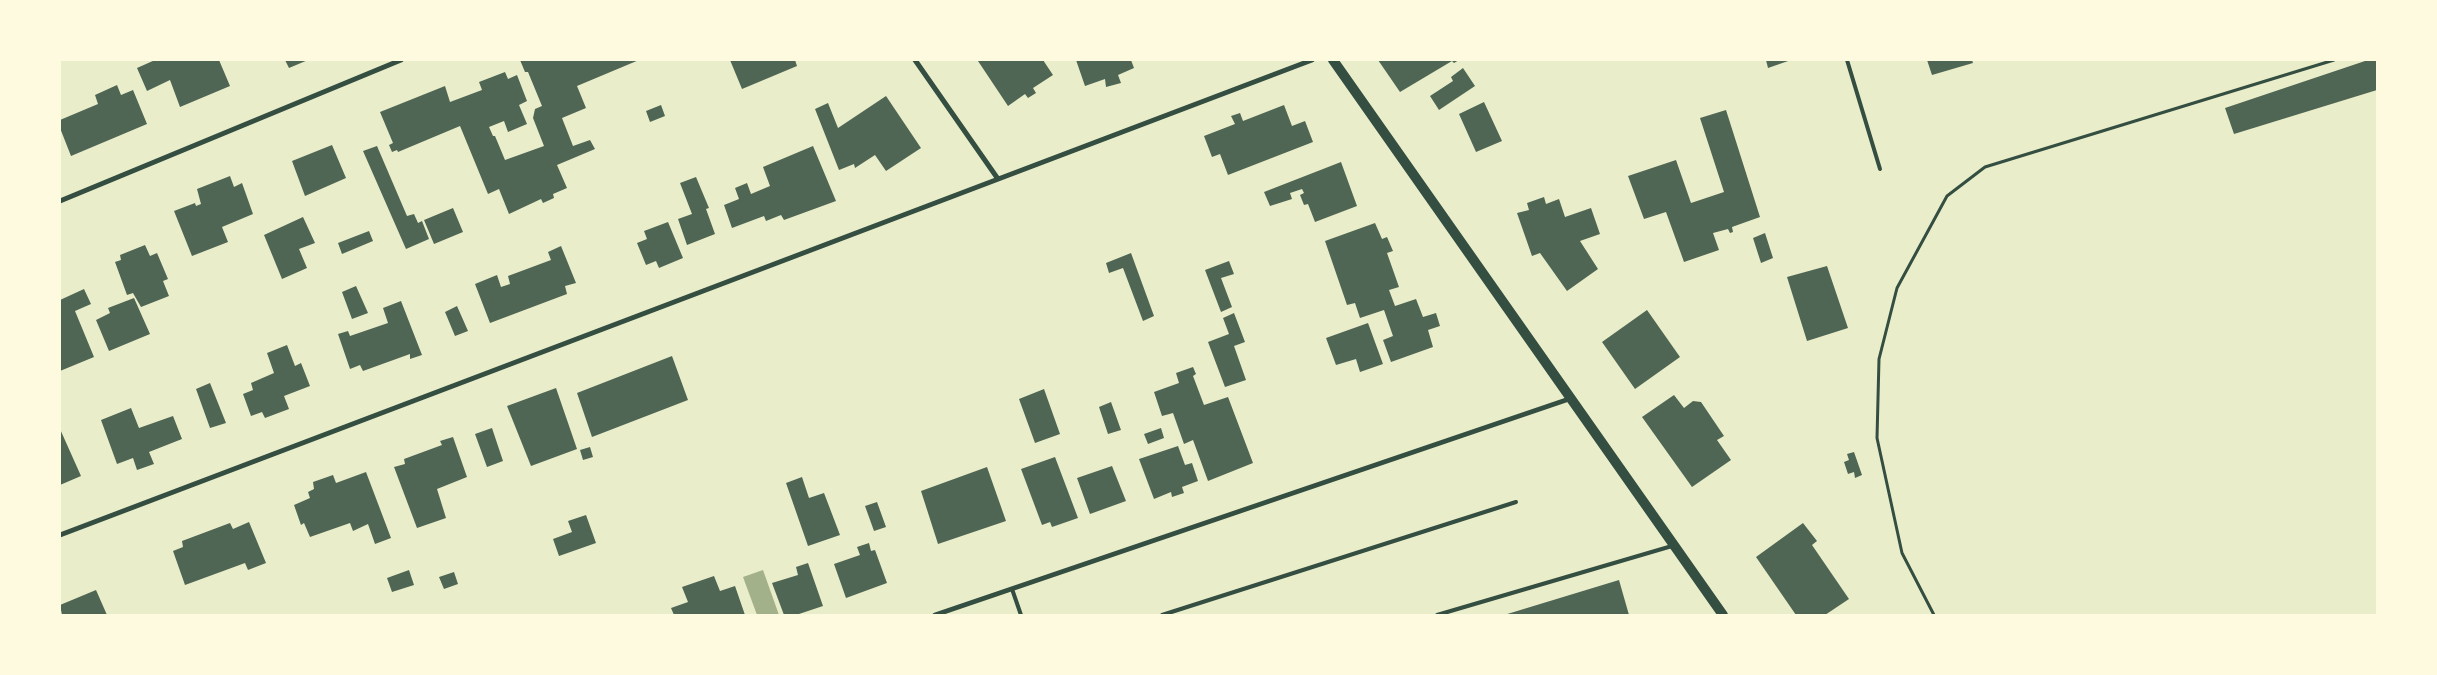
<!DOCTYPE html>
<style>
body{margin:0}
#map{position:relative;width:2437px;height:675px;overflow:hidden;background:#e9edc9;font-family:"DM Sans",sans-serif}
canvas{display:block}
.frame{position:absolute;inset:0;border:61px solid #fefae0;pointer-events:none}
</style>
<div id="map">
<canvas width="2437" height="675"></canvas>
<div class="frame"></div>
</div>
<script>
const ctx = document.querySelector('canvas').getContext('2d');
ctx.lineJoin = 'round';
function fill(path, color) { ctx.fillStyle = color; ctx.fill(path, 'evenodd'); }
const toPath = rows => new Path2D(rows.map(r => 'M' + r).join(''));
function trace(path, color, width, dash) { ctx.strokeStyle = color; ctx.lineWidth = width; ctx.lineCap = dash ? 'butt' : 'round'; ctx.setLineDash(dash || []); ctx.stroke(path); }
fill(toPath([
 [763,570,779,615,757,615,743,577]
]), '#a3b18a');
fill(toPath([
 [155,60,219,60,230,86,180,107,170,80,147,91,137,68],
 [285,60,308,60,289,68],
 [520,60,639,60,577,86,586,108,562,118,573,146,590,140,595,149,557,165,567,188,553,194,554,198,543,203,541,199,509,214,499,189,488,194,460,126,398,152,397,150,392,152,389,145,393,143,380,112,445,86,450,102,482,90,479,82,505,72,508,79,517,75,527,101,519,105,527,124,508,132,504,121,489,127,493,136,495,136,505,160,544,146,533,118,535,109,542,106,528,72,525,72],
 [730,60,795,60,797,66,742,89],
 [980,60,1043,60,1053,75,1033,88,1036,93,1028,98,1025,94,1008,106,978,61],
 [1076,60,1131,60,1134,68,1118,75,1121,83,1106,87,1105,79,1085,86],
 [1378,60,1459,60,1454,63,1452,61,1400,92],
 [1766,60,1791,60,1768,68],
 [1927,60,1972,60,1973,63,1932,75],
 [2368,60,2377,60,2377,90,2234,134,2225,108],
 [1463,68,1475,86,1439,110,1430,96,1453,81,1451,77],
 [117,85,121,95,133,90,147,124,71,156,60,128,60,120,98,104,95,95],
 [886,96,921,148,886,171,875,155,855,168,854,164,839,170,815,109,828,103,838,128],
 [1484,102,1502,141,1476,152,1459,114],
 [661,105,665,116,650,122,646,111],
 [1284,105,1292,126,1305,121,1313,142,1228,175,1220,154,1212,157,1204,136,1235,124,1231,116,1240,113,1243,121],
 [1726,110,1760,217,1732,227,1733,232,1730,233,1728,229,1713,233,1719,250,1684,262,1666,212,1644,219,1628,176,1676,160,1691,203,1724,192,1700,118],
 [332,145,346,178,305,196,292,161],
 [377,146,407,216,414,214,418,223,422,221,429,239,406,249,363,151],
 [813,146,836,201,784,220,781,215,766,221,764,216,732,228,724,205,739,199,735,188,747,183,751,194,770,186,763,167],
 [1341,162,1357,206,1315,222,1308,204,1304,205,1300,195,1304,193,1302,189,1290,193,1292,199,1270,206,1264,192],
 [230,176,234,187,242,183,253,214,222,227,228,242,192,256,174,211,195,203,196,206,201,204,197,189],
 [696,177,709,208,706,209,715,234,687,245,678,219,692,214,680,183],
 [1544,197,1546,204,1559,199,1565,217,1591,208,1600,234,1580,241,1598,269,1567,291,1540,253,1532,256,1517,213,1529,210,1527,203],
 [453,208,463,232,434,244,424,220],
 [303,217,315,243,299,249,307,268,282,279,264,235],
 [668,222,683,258,659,268,656,261,646,265,637,243,647,239,644,231],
 [1375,223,1382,239,1387,237,1393,251,1387,253,1399,287,1389,290,1395,306,1416,299,1423,317,1436,313,1440,326,1428,330,1433,347,1391,362,1383,340,1393,336,1384,310,1360,318,1355,303,1347,305,1325,241],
 [369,231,373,241,342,254,338,243],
 [1765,233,1773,258,1761,263,1753,238],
 [145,245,150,256,157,253,168,279,163,281,169,296,141,307,133,293,127,295,115,262,121,260,120,255],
 [561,246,576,283,565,286,567,294,490,323,475,284,497,275,501,287,510,284,508,276,551,260,548,252],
 [1131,253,1154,316,1143,321,1123,268,1109,273,1106,263],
 [1229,261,1234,274,1221,278,1232,307,1221,312,1205,270],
 [1827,266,1848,328,1807,341,1787,277],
 [356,286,368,313,352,319,342,292],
 [84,289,91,304,75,311,94,357,60,371,60,300],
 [134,298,150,334,109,351,96,320,110,313,108,308],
 [401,301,422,355,410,359,410,354,363,371,360,365,350,369,338,334,348,331,350,336,388,323,383,308],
 [457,306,468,331,455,336,445,312],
 [1647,310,1680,357,1635,389,1602,342],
 [1234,313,1245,342,1234,346,1246,380,1225,387,1208,342,1229,334,1223,318],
 [1368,323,1383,364,1360,372,1356,359,1336,365,1326,338],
 [287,345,295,366,301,363,310,386,284,396,289,409,265,418,262,412,251,416,243,394,253,390,251,383,274,373,267,353],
 [672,356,688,400,592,437,577,393],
 [1193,367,1196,374,1193,376,1204,405,1228,397,1253,463,1208,481,1193,440,1184,444,1173,413,1162,416,1154,392,1179,383,1176,373],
 [210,383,226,423,210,428,196,389],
 [556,388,577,449,531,466,507,406],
 [1044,389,1060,434,1035,443,1019,399],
 [1674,395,1684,408,1693,401,1701,402,1724,436,1717,440,1731,460,1692,487,1642,417],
 [1111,402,1121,430,1108,434,1099,407],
 [131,408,139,428,173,416,182,439,149,452,154,464,137,470,133,458,117,464,101,420],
 [492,428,503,461,487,467,475,434],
 [1161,428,1164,438,1148,444,1144,434],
 [60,429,81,476,60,485],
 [453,437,467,477,437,489,446,518,417,528,394,467,405,464,404,459,442,445,440,441],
 [1178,446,1185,465,1192,463,1198,481,1182,487,1184,493,1172,497,1171,492,1154,499,1139,459],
 [590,447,593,457,583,460,580,450],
 [1854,452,1862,475,1855,478,1854,472,1848,474,1844,462,1849,460,1847,454],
 [1055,457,1078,518,1052,527,1050,522,1042,525,1021,469],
 [1112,466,1126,501,1090,514,1077,478],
 [987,467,1006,521,938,544,921,491],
 [366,472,391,538,375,544,368,524,353,531,350,523,310,537,304,523,301,525,294,505,310,498,308,492,314,489,313,482,333,475,336,483],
 [802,477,809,498,824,493,840,535,808,546,786,483],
 [877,502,886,527,874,531,865,506],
 [586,515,596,543,559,556,553,539,572,532,568,521],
 [249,522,266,563,248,570,245,563,185,585,173,551,183,547,182,541,230,523,233,529],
 [1803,523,1817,541,1812,545,1849,599,1825,615,1796,615,1756,557],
 [869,543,871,551,875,550,887,583,846,598,834,564,860,555,857,547],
 [808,563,823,606,796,615,784,615,772,583,798,575,796,567],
 [409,570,414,585,392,592,387,578],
 [454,572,458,584,444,589,439,577],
 [714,576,720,591,735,586,745,615,674,615,671,608,688,602,682,587],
 [1619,580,1629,615,1504,615],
 [96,590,107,615,62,615,60,605]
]), '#4f6655');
trace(toPath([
 [1934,615,1902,553,1877,438,1879,359,1897,288,1947,196,1985,167,2334,60]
]), '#344e41', 3);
trace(toPath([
 [1847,60,1880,169],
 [1012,589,1021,615],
 [1162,615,1516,502],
 [1437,615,1672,546]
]), '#344e41', 4);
trace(toPath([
 [915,60,998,179],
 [60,201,401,60],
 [60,535,1312,60],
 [935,615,1572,398]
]), '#344e41', 5);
trace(toPath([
 [1333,60,1723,615]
]), '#344e41', 10);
</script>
